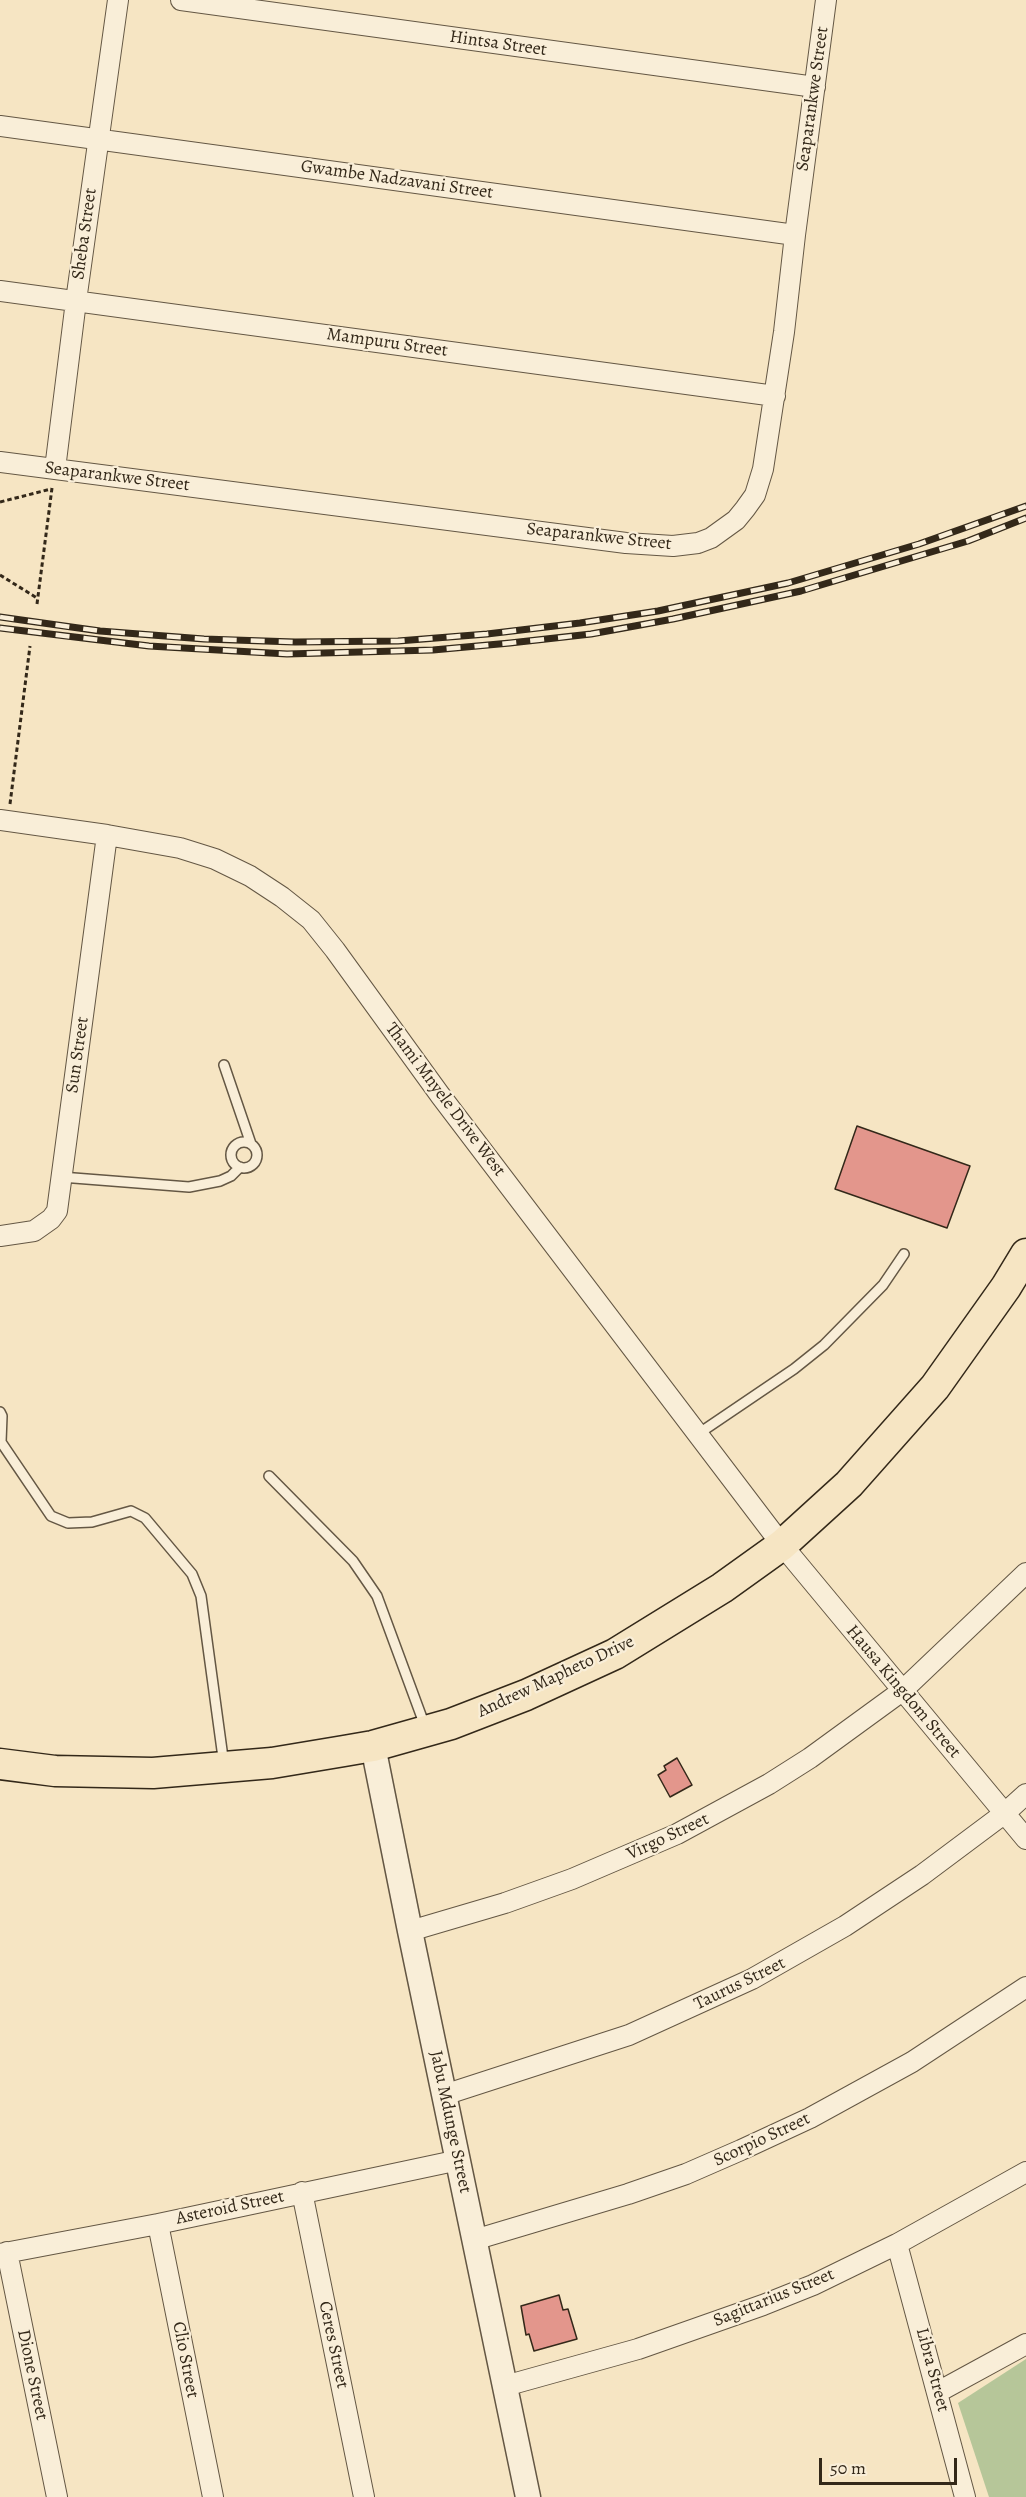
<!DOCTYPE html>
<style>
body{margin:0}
#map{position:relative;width:1026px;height:2497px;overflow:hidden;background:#f6e5c3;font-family:Alegreya,serif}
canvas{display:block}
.scale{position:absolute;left:819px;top:2458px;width:138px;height:27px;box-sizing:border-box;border:3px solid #332819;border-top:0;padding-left:8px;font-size:18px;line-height:21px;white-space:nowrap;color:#332819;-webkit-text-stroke:4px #f9eed8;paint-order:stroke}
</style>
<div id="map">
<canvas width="1026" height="2497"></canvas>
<div class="scale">50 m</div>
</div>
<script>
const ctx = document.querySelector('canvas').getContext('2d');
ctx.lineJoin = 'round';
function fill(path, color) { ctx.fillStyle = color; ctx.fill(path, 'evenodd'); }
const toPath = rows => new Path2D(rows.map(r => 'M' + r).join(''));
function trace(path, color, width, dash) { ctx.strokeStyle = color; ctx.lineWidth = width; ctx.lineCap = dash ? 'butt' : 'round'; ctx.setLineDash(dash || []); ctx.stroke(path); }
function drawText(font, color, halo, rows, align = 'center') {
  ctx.font = font + ' Alegreya,serif'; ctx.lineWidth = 4.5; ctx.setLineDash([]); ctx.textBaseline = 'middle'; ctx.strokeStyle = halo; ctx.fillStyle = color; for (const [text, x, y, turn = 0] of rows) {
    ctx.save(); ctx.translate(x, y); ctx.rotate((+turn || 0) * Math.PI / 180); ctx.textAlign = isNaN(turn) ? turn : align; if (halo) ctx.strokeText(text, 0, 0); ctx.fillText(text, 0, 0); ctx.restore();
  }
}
fill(toPath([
 [1026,2359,1026,2497,989,2497,958,2403]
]), '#b6c699');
const building = toPath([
 [857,1126,970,1166,947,1228,835,1189,857,1126],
 [677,1758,692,1785,670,1797,658,1775,666,1770,664,1766,677,1758],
 [559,2295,563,2310,568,2309,577,2339,534,2351,529,2334,526,2335,521,2306,559,2295]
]);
fill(building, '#e3968c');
trace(building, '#332819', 1.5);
const service = toPath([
 [224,1065,251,1144],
 '231 1155a13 13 0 1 1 26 0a13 13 0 1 1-26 0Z',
 [61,1177,189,1187,220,1181,231,1176,240,1167],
 [0,1412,2,1416,1,1442,51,1516,68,1523,92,1522,131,1511,145,1518,192,1574,201,1596,224,1765],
 [698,1434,794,1369,824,1345,883,1285,904,1254],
 [269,1476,353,1561,377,1596,425,1726]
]);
const minor = toPath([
 [181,0,815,87],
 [0,126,795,235],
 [0,291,775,396],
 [0,462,626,543,673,546,698,543,711,538,736,520,745,509,755,495,763,469,784,332,795,235,826,0],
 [55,469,76,301,118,0],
 [0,820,107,835,180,848,215,859,250,876,282,897,311,920,335,950,440,1095,782,1545,1026,1839],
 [0,1236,34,1231,51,1219,57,1211,107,835],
 [410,1931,505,1903,572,1879,677,1834,769,1784,810,1758,902,1691,1026,1573],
 [444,2095,629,2035,752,1979,845,1926,922,1875,1005,1813,1026,1794],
 [302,2192,364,2497],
 [158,2224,213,2497],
 [474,2240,628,2194,686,2174,741,2150,810,2118,912,2062,1026,1987],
 [897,2244,965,2497],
 [7,2252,57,2497],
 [0,2254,158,2224,459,2160],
 [505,2386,638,2349,763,2305,813,2285,897,2244,1026,2172],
 [938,2392,1026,2344]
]);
const tertiary = toPath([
 [373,1746,410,1931,528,2497]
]);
const primary = toPath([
 [0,1764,55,1771,153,1773,272,1763,344,1751,373,1746,451,1724,526,1695,615,1654,722,1588,782,1545,849,1484,935,1387,1006,1287,1026,1254]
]);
trace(service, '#645744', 12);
trace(minor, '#645744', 22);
trace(tertiary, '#645744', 27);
trace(primary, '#332819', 33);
trace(toPath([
 [0,502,51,489],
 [0,575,37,598],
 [37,604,52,488],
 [10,804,30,646]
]), '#332819', 3, [4.5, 3]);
trace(service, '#f9eed8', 9);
trace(minor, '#f9eed8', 20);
trace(tertiary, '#f9eed8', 24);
trace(primary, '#f6e5c3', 30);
const rail = toPath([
 [0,617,100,631,204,639,295,642,398,641,487,634,580,623,658,611,788,583,919,544,1026,506],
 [0,628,149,646,287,654,433,650,510,643,591,634,673,619,801,591,968,541,1026,518]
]);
trace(rail, '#332819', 7);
trace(rail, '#f9eed8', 4.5, [14]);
drawText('18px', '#332819', '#f9eed8', [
 ["Hintsa Street",498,44,8],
 ["Seaparankwe Street",813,99,-82],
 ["Gwambe Nadzavani Street",397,180,8],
 ["Sheba Street",85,234,-82],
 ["Mampuru Street",387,343,8],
 ["Seaparankwe Street",117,477,7],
 ["Seaparankwe Street",599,537,6],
 ["Sun Street",78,1055,-82],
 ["Thami Mnyele Drive West",445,1100,53],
 ["Andrew Mapheto Drive",556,1677,-25],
 ["Hausa Kingdom Street",903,1692,50],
 ["Virgo Street",668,1837,-25],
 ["Taurus Street",740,1984,-26],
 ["Jabu Mdunge Street",450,2122,78],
 ["Scorpio Street",762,2140,-25],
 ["Asteroid Street",230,2208,-12],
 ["Sagittarius Street",774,2298,-22],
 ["Ceres Street",333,2345,78],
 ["Clio Street",185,2360,79],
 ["Libra Street",932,2370,75],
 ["Dione Street",32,2375,78]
]);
</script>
